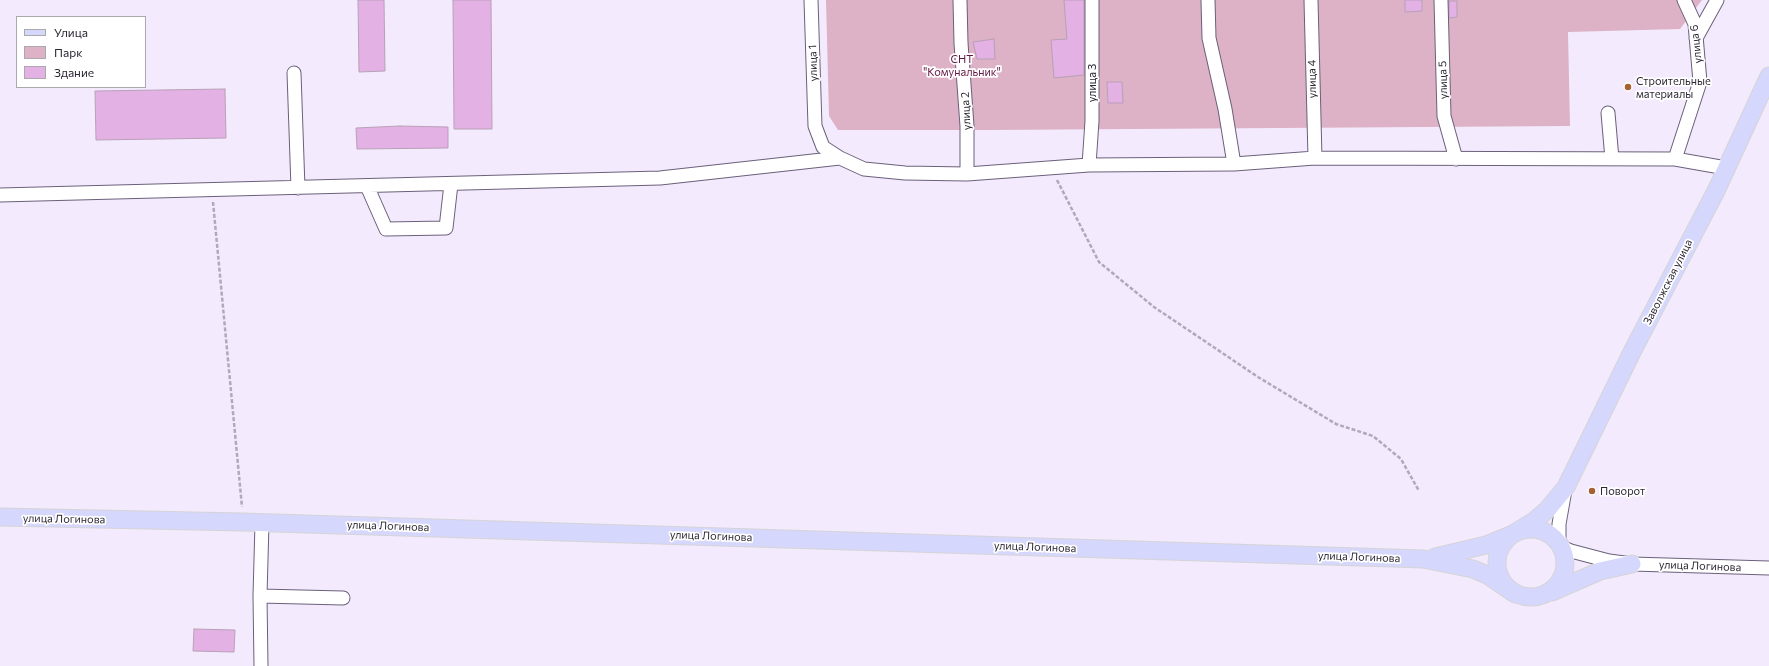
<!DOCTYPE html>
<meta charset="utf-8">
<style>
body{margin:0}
#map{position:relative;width:1769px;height:666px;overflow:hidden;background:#f3ebfd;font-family:Commissioner,sans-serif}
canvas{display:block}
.legend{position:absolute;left:16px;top:16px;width:130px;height:72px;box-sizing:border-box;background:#fff;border:1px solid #aba9ad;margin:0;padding:5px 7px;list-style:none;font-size:12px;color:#2c2733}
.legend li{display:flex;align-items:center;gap:8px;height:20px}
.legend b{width:20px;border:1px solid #aba9ad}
</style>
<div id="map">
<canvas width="1769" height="666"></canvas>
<ul class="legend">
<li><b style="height:5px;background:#d6d7fc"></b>Улица</li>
<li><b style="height:11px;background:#ddb1c6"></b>Парк</li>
<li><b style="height:11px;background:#e4b1e4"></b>Здание</li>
</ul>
</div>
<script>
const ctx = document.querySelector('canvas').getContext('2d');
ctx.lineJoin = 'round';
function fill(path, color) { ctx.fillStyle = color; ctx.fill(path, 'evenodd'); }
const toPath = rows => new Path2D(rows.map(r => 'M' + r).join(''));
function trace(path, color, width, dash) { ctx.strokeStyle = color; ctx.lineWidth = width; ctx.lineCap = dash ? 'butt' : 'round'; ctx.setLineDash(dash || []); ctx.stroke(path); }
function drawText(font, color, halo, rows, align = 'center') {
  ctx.font = font + ' Commissioner,sans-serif'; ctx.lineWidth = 3.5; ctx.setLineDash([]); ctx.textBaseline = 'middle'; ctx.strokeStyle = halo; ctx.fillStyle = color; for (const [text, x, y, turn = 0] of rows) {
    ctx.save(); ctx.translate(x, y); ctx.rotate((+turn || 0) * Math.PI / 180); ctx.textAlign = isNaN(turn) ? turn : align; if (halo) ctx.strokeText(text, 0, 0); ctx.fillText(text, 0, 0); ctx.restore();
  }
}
fill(toPath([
 [826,0,1702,0,1680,29,1568,32,1570,126,989,130,838,130,829,116]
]), '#ddb1c6');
const building = toPath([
 [358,0,384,0,385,71,359,72,358,0],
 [453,0,491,0,492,129,454,129,453,0],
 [1064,0,1084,0,1084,75,1054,78,1051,40,1067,39,1064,0],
 [1405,0,1422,0,1422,11,1405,12,1405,0],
 [1449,1,1457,1,1457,17,1449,18,1449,1],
 [994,39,995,59,977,59,973,42,994,39],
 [1107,82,1122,82,1123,103,1108,103,1107,82],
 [225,89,226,138,96,140,95,91,225,89],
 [400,126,448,127,448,148,357,149,356,128,400,126],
 [194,629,235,630,234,652,193,651,194,629]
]);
fill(building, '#e4b1e4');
trace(building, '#b8a0b7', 1);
const minor = toPath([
 [811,0,815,126,823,147,840,158,864,169,905,173,967,174,1089,165,1234,164,1315,158,1675,159,1726,168],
 [960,0,961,43,967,126,967,174],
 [1208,0,1209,38,1225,109,1234,164],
 [1311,0,1315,158],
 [1441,0,1444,116,1456,159],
 [1696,38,1717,0],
 [294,73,298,188],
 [1608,113,1612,159],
 [1675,159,1700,82,1695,24,1684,0],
 [1089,165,1092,121,1092,0],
 [367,186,386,229,446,228,451,184],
 [0,195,660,178,840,158],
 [1565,490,1559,524,1559,540,1561,547,1571,551,1609,561,1632,564,1769,568],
 [260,596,343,598],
 [261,666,260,596,262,523]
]);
const major = toPath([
 [0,517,243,522,1423,559,1473,569,1487,575,1515,594],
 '1497 563a34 34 0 1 1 68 0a34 34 0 1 1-68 0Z',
 [1435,557,1486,545,1513,534,1534,521,1547,510,1566,487,1633,350,1716,191,1769,76],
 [1552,592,1600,571,1632,564]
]);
trace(minor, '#6b607a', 15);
trace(major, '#d5d4d6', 19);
trace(toPath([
 [1057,180,1099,262,1154,307,1258,377,1336,424,1373,436,1401,459,1419,491],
 [213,202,242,507]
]), '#b0a9b9', 2.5, [4, 2]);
trace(minor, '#fff', 13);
trace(major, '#d6d7fc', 17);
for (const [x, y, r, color] of [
 [1628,87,4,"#a56132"],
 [1592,491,4,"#a56132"]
]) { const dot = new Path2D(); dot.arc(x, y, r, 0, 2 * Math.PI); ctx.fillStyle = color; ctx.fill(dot); trace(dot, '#fff', 1.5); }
drawText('11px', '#2c2733', '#fff', [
 ["улица 6",1696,44,-96],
 ["улица 1",813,63,-92],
 ["улица 4",1312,79,-91],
 ["улица 5",1443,80,-92],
 ["улица 3",1092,83,-90],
 ["улица 2",966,111,-93],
 ["Заволжская улица",1668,282,-63],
 ["улица Логинова",64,519,1],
 ["улица Логинова",388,526,2],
 ["улица Логинова",711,536,2],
 ["улица Логинова",1035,547,2],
 ["улица Логинова",1359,557,2],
 ["улица Логинова",1700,566,2]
]);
drawText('11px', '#621543', '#fff', [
 ["СНТ",962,59],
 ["\"Комунальник\"",962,72]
]);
drawText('11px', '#2c2733', '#fff', [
 ["Строительные",1636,81],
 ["материалы",1636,94],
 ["Поворот",1600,491]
], 'left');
</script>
